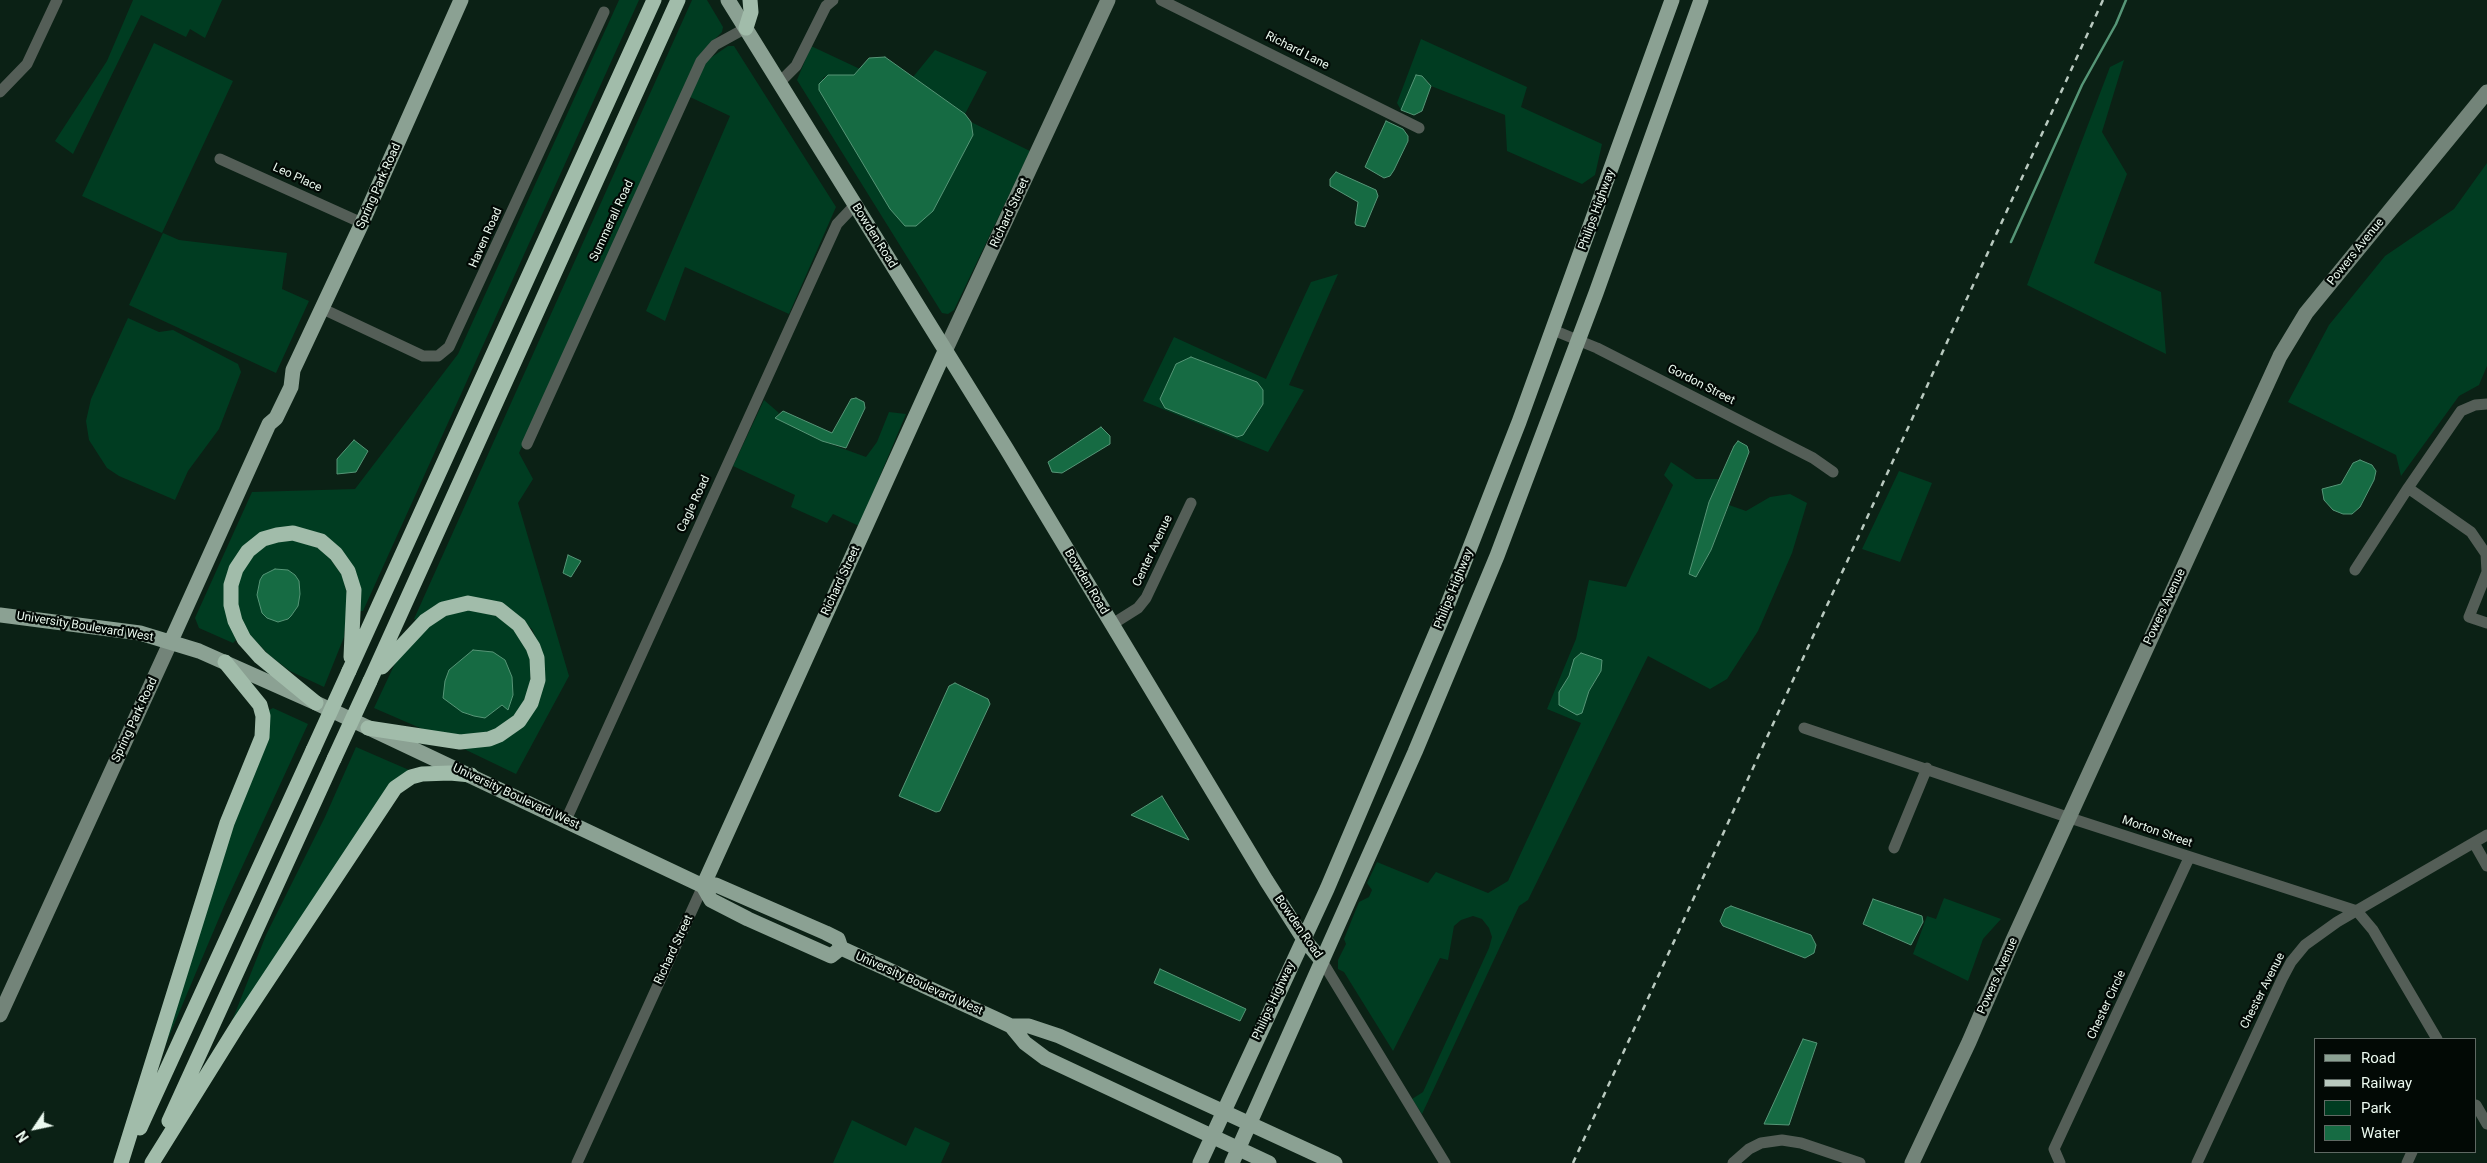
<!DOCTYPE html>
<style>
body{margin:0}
#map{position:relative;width:2487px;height:1163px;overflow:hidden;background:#0b2115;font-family:Roboto,sans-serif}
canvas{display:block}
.legend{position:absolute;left:2314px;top:1038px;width:162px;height:115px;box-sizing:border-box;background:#020905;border:1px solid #5f6963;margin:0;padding:6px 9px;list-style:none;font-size:15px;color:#ebf9ef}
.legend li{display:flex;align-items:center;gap:10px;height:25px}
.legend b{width:25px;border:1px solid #5f6963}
.north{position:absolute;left:10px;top:1103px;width:50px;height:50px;-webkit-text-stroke:4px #020905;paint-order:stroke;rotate:236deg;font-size:14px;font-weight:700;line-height:20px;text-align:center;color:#ebf9ef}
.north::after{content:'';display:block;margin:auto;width:18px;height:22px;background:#ebf9ef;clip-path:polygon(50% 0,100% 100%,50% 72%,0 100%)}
</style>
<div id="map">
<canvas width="2487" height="1163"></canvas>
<ul class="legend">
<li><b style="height:6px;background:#8ba193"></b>Road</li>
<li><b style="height:6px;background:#b9c9bf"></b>Railway</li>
<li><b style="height:14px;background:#003c21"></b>Park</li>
<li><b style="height:14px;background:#166b43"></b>Water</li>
</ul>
<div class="north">N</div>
</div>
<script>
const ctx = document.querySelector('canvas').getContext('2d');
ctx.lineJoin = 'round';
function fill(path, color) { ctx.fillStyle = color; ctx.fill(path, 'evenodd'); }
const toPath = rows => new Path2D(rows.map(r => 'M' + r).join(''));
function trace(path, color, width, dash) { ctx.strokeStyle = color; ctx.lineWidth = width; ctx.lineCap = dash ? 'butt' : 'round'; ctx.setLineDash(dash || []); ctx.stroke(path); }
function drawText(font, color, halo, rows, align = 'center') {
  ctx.font = font + ' Roboto,sans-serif'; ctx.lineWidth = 4.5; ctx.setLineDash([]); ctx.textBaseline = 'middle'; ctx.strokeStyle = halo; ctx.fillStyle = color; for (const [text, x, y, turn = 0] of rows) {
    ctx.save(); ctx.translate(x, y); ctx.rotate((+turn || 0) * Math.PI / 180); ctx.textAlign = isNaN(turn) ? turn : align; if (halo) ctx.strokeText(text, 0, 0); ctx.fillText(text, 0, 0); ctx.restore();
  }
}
fill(toPath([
 [133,0,222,0,205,38,190,29,186,37,141,15,73,154,55,141,107,61],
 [619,0,639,0,363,611,359,611,360,595,322,537,251,541,225,608,236,640,233,643,199,628,195,618,252,492,355,489,458,354],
 [692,0,707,0,723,27,722,32,702,52,519,453,533,479,518,503,569,676,516,774,464,749,511,735,543,655,532,629,507,608,484,599,418,621,414,619],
 [1421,39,1527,87,1521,107,1602,144,1595,175,1582,184,1507,151,1505,115,1431,86,1428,81,1416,76,1401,110,1397,103],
 [154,43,233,81,162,233,82,196],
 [728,46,734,46,836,207,789,314,685,267,665,321,646,311,730,116,690,97,706,61],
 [811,46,860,69,854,75,828,75,823,78,827,105,832,108,890,209,973,135,971,122,1030,151,954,310,948,314,942,313,797,80],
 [935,50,987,72,965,114,913,77],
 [2124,60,2102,132,2127,174,2094,263,2161,292,2166,354,2027,285,2110,67],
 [2487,163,2487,366,2479,385,2459,396,2401,476,2396,455,2288,402,2329,325,2385,256,2454,209],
 [163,233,179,240,287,253,282,289,309,301,276,373,129,305],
 [1338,274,1289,385,1304,390,1268,452,1143,401,1174,337,1266,379,1311,282],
 [128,318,159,332,173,330,238,364,241,372,219,429,188,471,175,500,119,476,107,468,89,440,86,421,91,399],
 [764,400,779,413,775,418,822,441,866,457,877,442,889,412,906,414,859,526,833,514,827,523,791,507,795,495,733,466],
 [1671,462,1696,479,1719,479,1709,502,1689,574,1696,577,1711,550,1729,505,1746,511,1770,497,1790,494,1807,503,1792,553,1758,631,1727,679,1710,689,1648,656,1528,900,1519,906,1422,1114,1412,1099,1423,1092,1489,948,1492,937,1489,928,1482,919,1473,916,1461,920,1454,926,1448,960,1440,958,1393,1051,1344,972,1338,969,1338,960,1346,944,1344,939,1359,902,1369,897,1372,890,1367,883,1377,862,1428,883,1436,872,1488,893,1508,881,1581,723,1547,709,1576,639,1589,580,1626,587,1673,485,1664,475],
 [1601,671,1589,691,1582,713,1559,692,1569,676],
 [1899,471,1932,483,1900,562,1862,549],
 [293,540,317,547,328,556,342,575,348,597,344,637,324,687,290,671,269,655,250,635,236,609,238,579,250,557,269,543],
 [299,581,300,594,288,619,284,621,262,613,262,609],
 [467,609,497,616,516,630,531,659,530,689,516,715,493,731,464,736,427,731,374,708,398,657,437,618],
 [473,650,493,652,512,677,513,695,508,709,502,705,485,718,469,715,456,708,448,700,445,681,449,670],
 [273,708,308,724,225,904,159,1060,267,711],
 [356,747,409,770,230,1026,266,935,325,817],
 [1944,898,2001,919,1983,939,1968,981,1913,954,1927,916,1936,919],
 [852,1120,906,1146,915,1127,950,1143,941,1163,833,1163]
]), '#003c21');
const water = toPath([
 [885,57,965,114,971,122,973,135,933,211,916,226,905,226,890,209,819,90,819,84,828,75,854,75,869,58,885,57],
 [1416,75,1422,76,1431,86,1422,111,1414,115,1401,110,1416,75],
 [1386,121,1403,129,1408,136,1408,141,1394,170,1390,176,1384,178,1365,167,1386,121],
 [1336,172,1376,190,1378,196,1365,227,1356,225,1355,223,1358,202,1330,186,1330,179,1336,172],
 [1191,357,1257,382,1263,390,1263,404,1243,435,1237,437,1165,408,1160,399,1176,364,1191,357],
 [856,398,864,402,865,408,846,448,822,441,775,418,783,411,832,433,851,399,856,398],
 [1101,427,1110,436,1110,444,1062,473,1052,472,1048,462,1101,427],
 [354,440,368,451,356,472,337,474,337,459,354,440],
 [1738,441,1747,446,1749,452,1711,550,1696,577,1689,574,1709,502,1734,446,1738,441],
 [2360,460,2372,465,2376,471,2374,480,2360,507,2352,514,2343,514,2333,510,2324,500,2322,489,2341,484,2353,463,2360,460],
 [568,555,581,561,571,577,563,573,568,555],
 [275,569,288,570,295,575,299,581,300,594,298,606,291,616,288,619,278,622,267,618,262,613,257,595,260,580,263,575,275,569],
 [473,650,493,652,505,660,512,677,513,695,508,710,502,705,485,718,474,716,462,712,443,698,445,681,449,670,473,650],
 [1581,653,1602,660,1601,671,1589,691,1582,713,1577,715,1559,705,1559,692,1569,676,1574,659,1581,653],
 [955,683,988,699,990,704,940,811,936,812,899,796,949,686,955,683],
 [1162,796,1189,840,1131,815,1162,796],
 [1873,899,1922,916,1923,922,1911,945,1863,924,1873,899],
 [1731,906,1811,935,1816,945,1814,953,1805,958,1723,926,1720,921,1725,909,1731,906],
 [1160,969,1246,1009,1240,1021,1154,983,1160,969],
 [1803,1039,1817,1043,1789,1125,1764,1124,1803,1039]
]);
fill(water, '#166b43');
trace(water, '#569677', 1);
trace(toPath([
 [2011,242,2082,85,2116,24,2126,0]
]), '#569677', 2.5);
trace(toPath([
 [1161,0,1419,128],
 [779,83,796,66,826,6,833,0],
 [0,92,27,64,57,0],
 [220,159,362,223],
 [323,309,423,356,438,356,449,347,604,12],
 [1553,330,1597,348,1813,458,1833,472],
 [2487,404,2475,405,2461,411,2408,488,2471,532,2486,554,2487,572,2469,617,2487,623],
 [527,444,701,61,715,45,746,28],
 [2355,570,2408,488],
 [1111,625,1138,608,1146,598,1191,503],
 [1804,728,2070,818,2357,911,2373,930,2437,1039],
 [566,820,816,270,837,224,855,205],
 [2474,843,2487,866],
 [1894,848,1927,768],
 [1322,961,1445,1163],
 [2476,1105,2487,1124],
 [577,1163,703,886],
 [1733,1163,1749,1149,1761,1143,1782,1140,1801,1143,1860,1163],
 [2060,1163,2054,1149,2189,858],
 [2197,1163,2282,979,2291,962,2305,945,2337,922,2487,835],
 [2407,1163,2412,1152]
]), '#545e57', 11);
trace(toPath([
 [945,351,1108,0],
 [0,1015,171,641],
 [1912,1163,1969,1042,2013,940,2280,356,2306,313,2487,92]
]), '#738479', 15);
trace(toPath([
 [728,0,1006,448,1266,880,1303,938,1322,961],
 [0,615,140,633,199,651,316,703,703,886,716,885,826,933,838,939,841,948,994,1018,1011,1026,1029,1026,1059,1036,1335,1163],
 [171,641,269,424,276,418,291,387,293,370,362,223,461,0],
 [703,886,945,351],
 [703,886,711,900,748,919,831,956,841,948],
 [1011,1026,1025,1043,1045,1058,1269,1163],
 [1200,1163,1327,889,1444,614,1519,422,1672,0],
 [1232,1163,1415,752,1497,556,1596,293,1701,0]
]), '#8ba193', 15);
trace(toPath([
 [746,28,751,12,750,0],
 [349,671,654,0],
 [370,681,678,0],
 [316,703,260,657,244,639,235,621,231,605,231,585,236,569,248,551,263,539,277,535,293,533,321,541,336,554,348,571,354,590,351,657],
 [368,728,460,742,489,739,499,735,519,721,531,703,538,680,537,658,533,647,519,625,499,609,468,603,443,609,425,621,382,667],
 [169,1121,334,759],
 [140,1128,313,750],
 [121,1163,227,823,262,737,263,716,260,705,225,662],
 [152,1163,238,1025,395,788,411,777,422,774,450,773,471,775]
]), '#a1bcaa', 15);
trace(toPath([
 [1573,1163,2103,0]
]), '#b9c9bf', 2.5, [6, 6]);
trace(toPath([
 [313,750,349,671],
 [334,759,370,681]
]), '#a1bcaa', 15);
drawText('12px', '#ebf9ef', '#020905', [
 ["Richard Lane",1297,51,27],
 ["Leo Place",297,178,25],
 ["Spring Park Road",379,186,-66],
 ["Philips Highway",1597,210,-70],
 ["Richard Street",1010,213,-65],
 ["Summerall Road",612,221,-65],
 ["Bowden Road",874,236,58],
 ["Haven Road",486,238,-66],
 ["Powers Avenue",2356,252,-51],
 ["Gordon Street",1701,385,27],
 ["Cagle Road",694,504,-65],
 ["Center Avenue",1153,551,-65],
 ["Richard Street",841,581,-65],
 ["Bowden Road",1086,582,59],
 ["Philips Highway",1454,589,-68],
 ["Powers Avenue",2165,607,-65],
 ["University Boulevard West",85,627,9],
 ["Spring Park Road",135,720,-65],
 ["University Boulevard West",516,797,25],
 ["Morton Street",2157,832,19],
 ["Bowden Road",1298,927,55],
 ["Richard Street",674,950,-65],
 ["Powers Avenue",1998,976,-66],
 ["University Boulevard West",919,984,24],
 ["Chester Avenue",2263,991,-63],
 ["Philips Highway",1274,1001,-65],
 ["Chester Circle",2107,1005,-65]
]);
</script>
